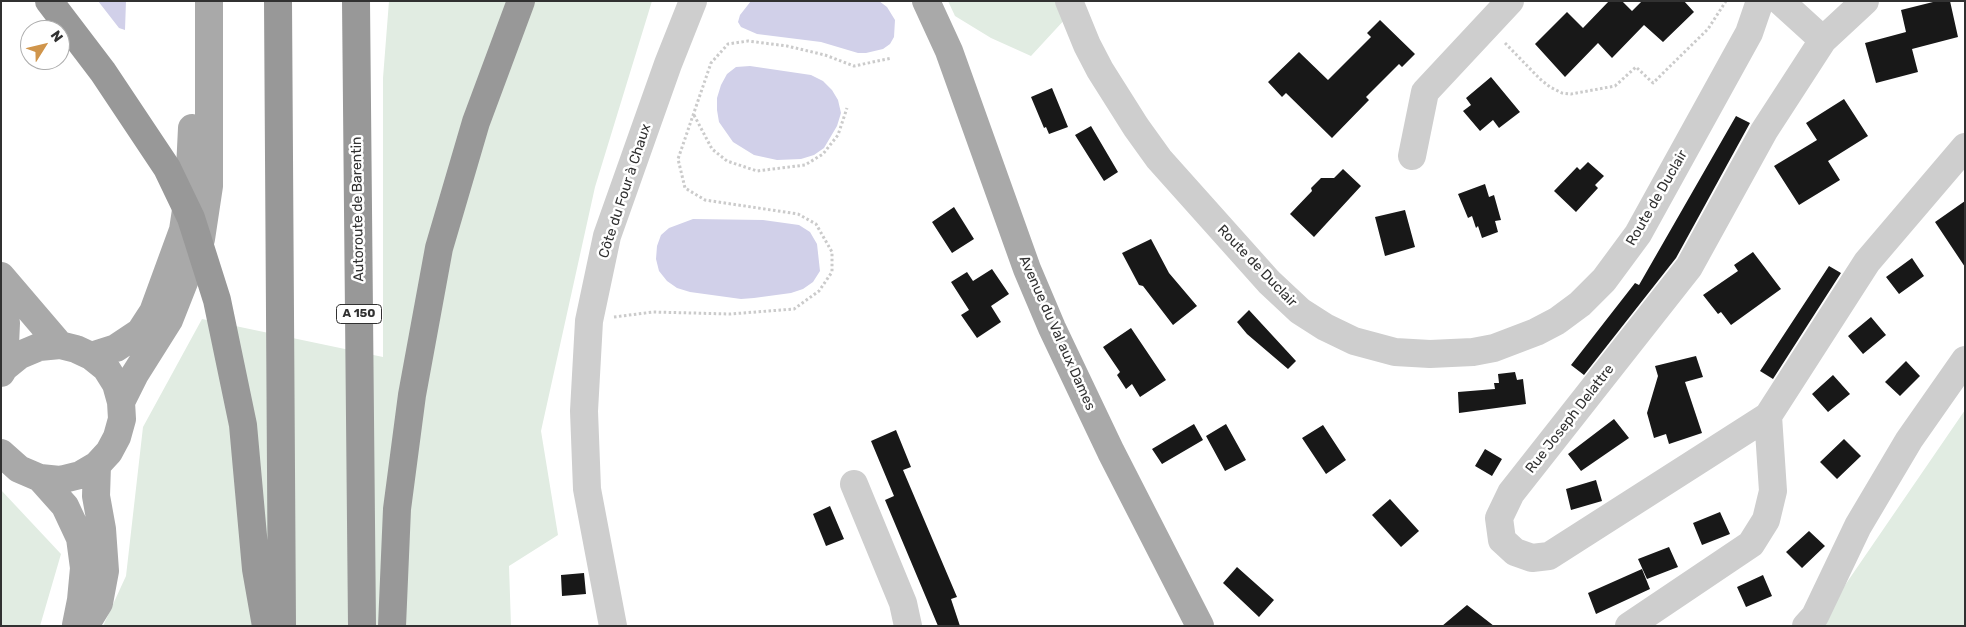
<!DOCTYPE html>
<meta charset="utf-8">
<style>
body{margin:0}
#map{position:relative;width:1966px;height:627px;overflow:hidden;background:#fff;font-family:Rubik,sans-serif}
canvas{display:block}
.frame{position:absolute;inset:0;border:2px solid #313131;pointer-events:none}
.north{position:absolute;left:20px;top:20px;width:50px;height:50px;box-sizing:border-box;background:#fff;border:1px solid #adadad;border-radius:50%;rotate:54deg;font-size:14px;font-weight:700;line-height:20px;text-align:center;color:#313131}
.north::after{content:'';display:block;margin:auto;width:18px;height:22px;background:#d0954b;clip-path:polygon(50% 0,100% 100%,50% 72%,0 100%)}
</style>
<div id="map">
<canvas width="1966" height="627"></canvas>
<div class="frame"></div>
<div class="north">N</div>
</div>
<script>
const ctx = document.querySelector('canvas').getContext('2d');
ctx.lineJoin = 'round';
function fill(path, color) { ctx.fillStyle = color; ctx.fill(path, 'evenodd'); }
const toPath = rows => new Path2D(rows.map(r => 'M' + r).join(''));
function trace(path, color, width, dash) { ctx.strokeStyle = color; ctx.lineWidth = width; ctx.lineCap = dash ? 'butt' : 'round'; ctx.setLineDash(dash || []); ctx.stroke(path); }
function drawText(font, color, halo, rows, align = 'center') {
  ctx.font = font + ' Rubik,sans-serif'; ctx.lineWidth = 5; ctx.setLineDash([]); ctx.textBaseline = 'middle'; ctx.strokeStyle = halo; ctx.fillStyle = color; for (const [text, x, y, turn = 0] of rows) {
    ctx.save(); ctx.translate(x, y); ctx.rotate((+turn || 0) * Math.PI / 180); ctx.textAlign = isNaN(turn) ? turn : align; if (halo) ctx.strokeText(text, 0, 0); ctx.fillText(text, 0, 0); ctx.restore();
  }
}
fill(toPath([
 [389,1,652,1,595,187,541,431,558,535,509,566,511,626,103,626,126,576,143,427,202,319,383,357,383,78],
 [948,1,1059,1,1067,17,1031,56,991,38,955,16],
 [1965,410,1965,626,1817,626],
 [1,490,61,554,40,626,1,626]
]), '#e1ece2');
fill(toPath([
 [98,1,126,1,125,30,119,28],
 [751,1,879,1,887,7,895,20,894,37,890,44,883,49,866,53,858,53,821,42,757,34,741,27,738,22,740,15],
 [750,66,811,75,823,81,832,90,838,100,841,113,837,126,824,148,814,155,801,159,777,160,754,155,733,142,719,122,717,110,717,98,721,85,727,74,736,67],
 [693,219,763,220,799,225,810,232,817,244,820,271,813,282,803,289,791,293,754,298,741,299,690,292,677,288,667,281,659,271,656,259,657,246,661,235,669,228]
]), '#d1d0e9');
fill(toPath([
 [1609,1,1622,1,1632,11,1642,1,1684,1,1694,12,1663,42,1644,25,1612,58,1598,43,1565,77,1535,44,1567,12,1583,28],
 [1937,1,1950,1,1958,37,1912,49,1918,72,1876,83,1865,43,1906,32,1901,10],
 [1380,20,1415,54,1402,67,1399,64,1366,97,1369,100,1332,138,1286,93,1282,97,1268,82,1299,52,1328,80,1371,37,1367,33],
 [1491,77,1520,112,1499,128,1493,120,1480,131,1463,111,1471,105,1466,98],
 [1052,88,1068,127,1049,134,1046,127,1044,128,1031,97],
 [1844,99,1868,136,1828,161,1840,180,1799,205,1774,166,1817,140,1806,123],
 [1736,116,1750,123,1676,258,1584,375,1571,365,1635,283,1639,285],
 [1091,126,1118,172,1104,181,1075,135],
 [1588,162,1604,176,1595,185,1598,188,1576,212,1554,191,1577,167,1580,170],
 [1343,169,1361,186,1314,237,1290,214,1312,191,1311,188,1321,178,1334,178],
 [1485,184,1489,197,1494,195,1501,220,1495,221,1498,232,1482,238,1478,226,1476,228,1472,216,1468,218,1458,194],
 [1965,201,1965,267,1935,222],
 [954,207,974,239,952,253,932,222],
 [1405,210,1415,247,1385,256,1375,217],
 [1151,239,1169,273,1197,306,1173,325,1143,286,1139,285,1122,253],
 [1753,252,1781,289,1731,325,1721,312,1718,314,1703,295,1738,271,1734,265],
 [1912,258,1924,276,1899,294,1886,277],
 [1829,266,1841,273,1773,379,1760,371],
 [992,269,1009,294,991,306,1001,322,977,338,961,315,969,310,951,282,967,272,973,281],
 [1249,310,1296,361,1288,369,1247,334,1237,322],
 [1871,317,1886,335,1863,354,1848,336],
 [1131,328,1166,380,1140,397,1132,384,1126,389,1117,375,1120,372,1103,347],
 [1696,356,1703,377,1685,382,1702,433,1669,444,1666,434,1654,438,1647,413,1658,376,1655,366],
 [1906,361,1920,376,1900,396,1885,382],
 [1515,372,1517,380,1523,379,1526,404,1459,413,1458,392,1495,389,1494,383,1499,383,1498,374],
 [1833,375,1850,394,1828,412,1812,394],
 [1614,419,1629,438,1581,471,1568,454],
 [1194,424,1203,440,1162,464,1152,449],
 [1226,424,1246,460,1225,471,1206,436],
 [1323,425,1346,460,1326,474,1302,438],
 [896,430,911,467,903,470,957,597,951,599,960,626,938,626,885,500,894,496,871,441],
 [1844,439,1861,456,1837,479,1820,462],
 [1485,449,1502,459,1492,476,1475,466],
 [1596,480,1602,501,1571,510,1566,489],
 [1390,499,1419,531,1401,547,1372,515],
 [830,506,844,539,826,546,813,514],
 [1720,512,1730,534,1702,545,1693,523],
 [1809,531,1825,546,1802,568,1786,552],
 [1669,547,1678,567,1647,579,1638,559],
 [1237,567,1274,600,1259,617,1223,583],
 [1642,569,1650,589,1596,614,1588,593],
 [584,573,586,594,562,596,561,575],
 [1763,575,1772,596,1746,607,1737,587],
 [1467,605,1494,626,1442,626]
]), '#181818');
trace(toPath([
 [1505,43,1540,79,1550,87,1562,93,1571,94,1615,86,1636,67,1653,83,1708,29,1726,1],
 [694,115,712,149,727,161,757,171,805,165,823,154,838,135,847,108],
 [614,317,653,312,730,314,794,309,819,291,832,272,832,252,816,224,798,214,705,200,685,188,678,159,711,63,728,44,748,41,787,46,825,55,854,66,892,58]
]), '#cbcbcb', 3, [2.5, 2.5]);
trace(toPath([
 [1069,1,1087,45,1100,70,1136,127,1159,159,1269,282,1300,311,1325,327,1354,341,1395,352,1430,354,1473,352,1494,348,1536,332,1557,321,1580,304,1604,280,1638,234,1749,33,1760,1],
 [1780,1,1823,40,1865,1],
 [1823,40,1764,131,1689,267,1511,493,1499,518,1502,540,1515,552,1532,558,1549,556,1768,416,1867,262,1965,147],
 [1412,156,1425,92,1510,1],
 [854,484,903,603,908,626],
 [613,626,587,489,584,411,589,321,607,236,668,64,693,1],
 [1629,626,1751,544,1766,520,1773,491,1768,416],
 [1806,626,1815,616,1858,526,1909,440,1965,360]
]), '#cecece', 28);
trace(toPath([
 [926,1,949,51,1027,269,1052,328,1111,452,1200,626],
 [1,276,60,345],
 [1,299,6,323,4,368],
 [91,356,116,348,140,332,153,312,183,230,189,190,192,128],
 [1,373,4,368,20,355,39,347,60,345,76,349,91,356,106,368,116,384,121,402,122,419,117,437,109,452,97,465,80,475,60,480,40,478,19,469,1,453],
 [121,402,135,374,169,320,201,239,209,186,209,1],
 [40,478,65,506,80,538,84,568,81,600,76,625],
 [85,626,99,603,105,571,102,529,96,496,97,465]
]), '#a9a9a9', 28);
trace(toPath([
 [49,1,103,72,167,168,191,218,217,300,243,425,256,569,266,626],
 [278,1,282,626],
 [356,1,362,626],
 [392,626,397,509,412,395,439,248,476,122,521,1]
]), '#989898', 28);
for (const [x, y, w] of [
 [359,314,45]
]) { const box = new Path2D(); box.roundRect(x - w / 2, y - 9.5, w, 19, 4); ctx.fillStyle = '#fff'; ctx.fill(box); trace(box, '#313131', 1); }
drawText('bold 12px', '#313131', null, [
 ["A 150",359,314]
]);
drawText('14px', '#313131', '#fff', [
 ["Côte du Four à Chaux",625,191,-72],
 ["Route de Duclair",1657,198,-60],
 ["Autoroute de Barentin",358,209,-91],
 ["Route de Duclair",1257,266,46],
 ["Avenue du Val aux Dames",1057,333,66],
 ["Rue Joseph Delattre",1570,419,-52]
]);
</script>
